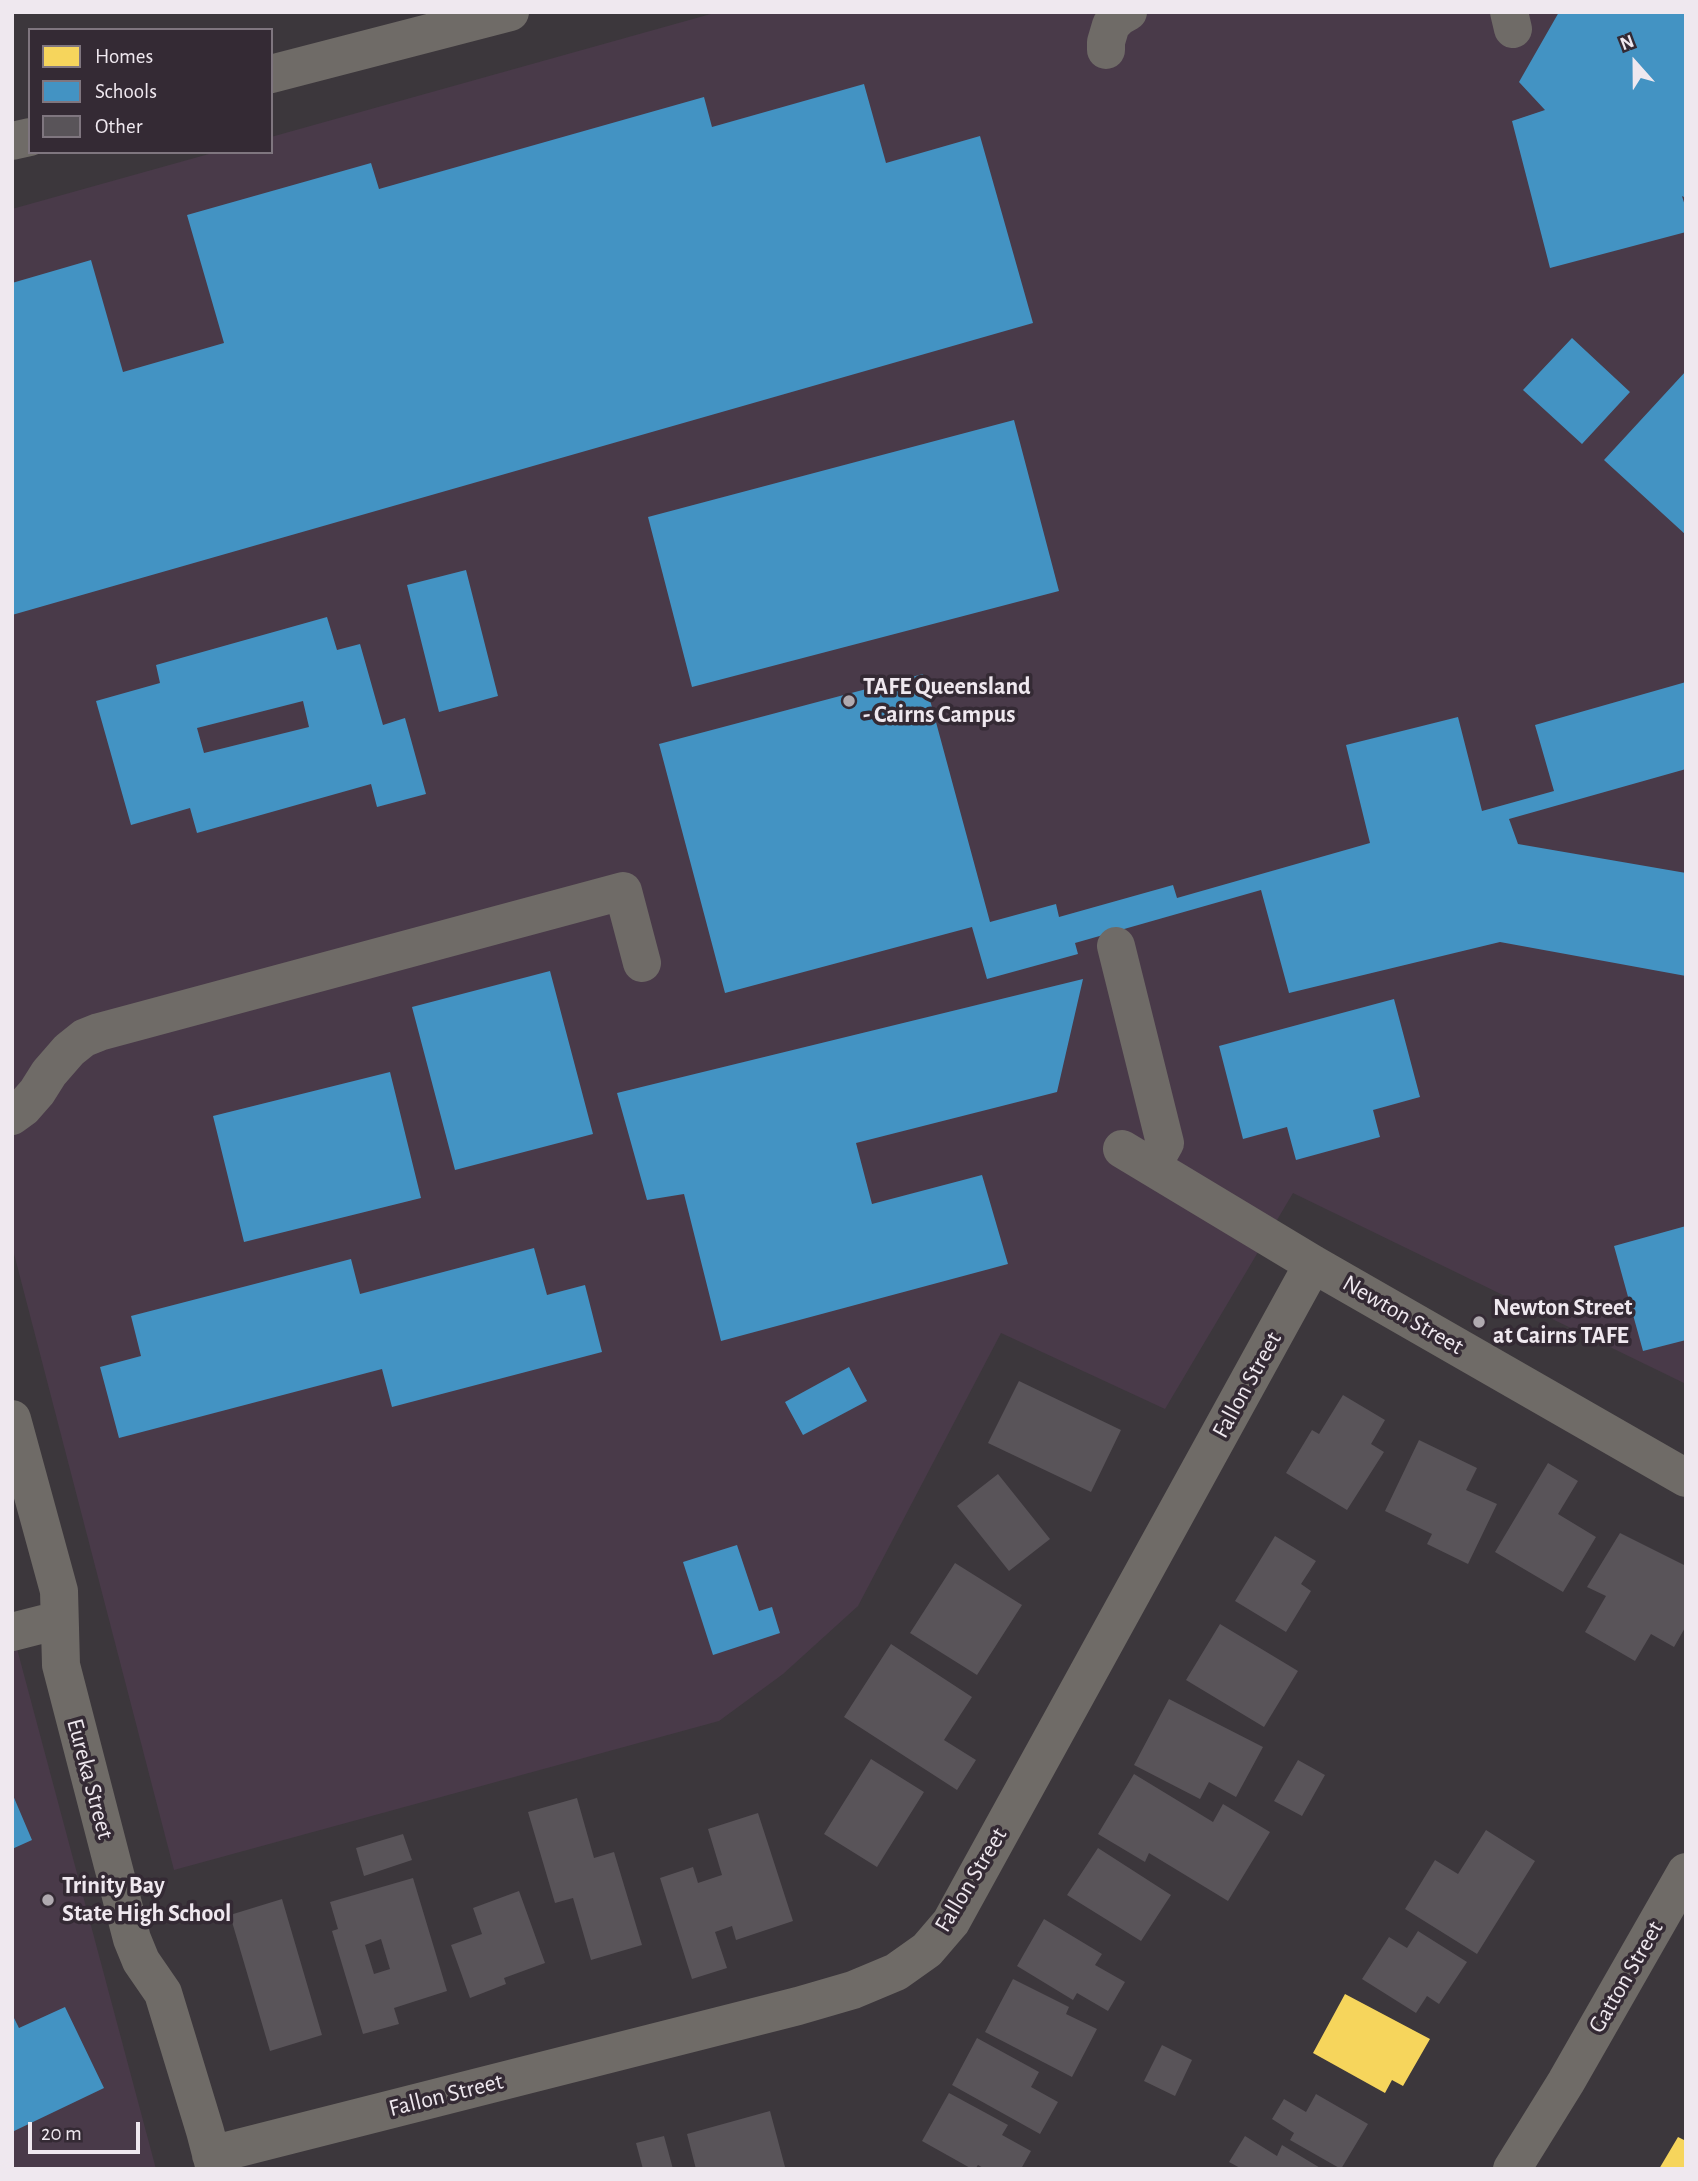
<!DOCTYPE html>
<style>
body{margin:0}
#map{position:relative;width:1698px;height:2181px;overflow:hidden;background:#3c373c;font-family:"Alegreya Sans",sans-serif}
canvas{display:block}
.frame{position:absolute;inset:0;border:14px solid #efe8ef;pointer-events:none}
.legend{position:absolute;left:28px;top:28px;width:245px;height:126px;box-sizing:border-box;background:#342a34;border:2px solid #7f767f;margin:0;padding:9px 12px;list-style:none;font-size:21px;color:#efe8ef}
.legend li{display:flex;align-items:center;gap:14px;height:35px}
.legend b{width:35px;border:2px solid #7f767f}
.north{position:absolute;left:1600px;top:28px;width:70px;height:70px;-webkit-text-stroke:5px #342a34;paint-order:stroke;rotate:339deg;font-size:19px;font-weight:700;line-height:28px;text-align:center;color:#efe8ef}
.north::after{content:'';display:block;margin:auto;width:24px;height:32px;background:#efe8ef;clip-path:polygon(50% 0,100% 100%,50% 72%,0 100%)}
.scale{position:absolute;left:28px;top:2122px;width:112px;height:32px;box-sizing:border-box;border:4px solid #efe8ef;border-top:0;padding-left:9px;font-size:21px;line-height:24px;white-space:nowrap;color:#efe8ef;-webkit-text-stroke:5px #342a34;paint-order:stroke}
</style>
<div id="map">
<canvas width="1698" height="2181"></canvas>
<div class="frame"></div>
<ul class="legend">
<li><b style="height:19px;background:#f6d55c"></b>Homes</li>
<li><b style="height:19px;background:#4393c3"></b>Schools</li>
<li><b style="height:19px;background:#595459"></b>Other</li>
</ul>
<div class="north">N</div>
<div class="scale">20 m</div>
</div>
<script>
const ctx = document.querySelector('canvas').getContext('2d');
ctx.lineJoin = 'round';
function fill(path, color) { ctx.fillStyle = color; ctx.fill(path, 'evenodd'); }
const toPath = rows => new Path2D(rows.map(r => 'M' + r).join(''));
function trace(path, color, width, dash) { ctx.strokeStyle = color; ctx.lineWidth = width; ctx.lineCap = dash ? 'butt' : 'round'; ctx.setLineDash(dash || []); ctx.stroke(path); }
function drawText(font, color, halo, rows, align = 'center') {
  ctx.font = font + ' "Alegreya Sans",sans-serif'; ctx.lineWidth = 7; ctx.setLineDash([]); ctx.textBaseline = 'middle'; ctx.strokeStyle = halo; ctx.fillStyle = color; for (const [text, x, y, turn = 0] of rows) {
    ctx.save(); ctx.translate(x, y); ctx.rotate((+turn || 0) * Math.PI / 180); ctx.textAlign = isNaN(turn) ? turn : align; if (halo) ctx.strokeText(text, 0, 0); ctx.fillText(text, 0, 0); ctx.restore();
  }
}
fill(toPath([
 [718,12,1686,12,1686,1384,1293,1193,1165,1409,1001,1333,858,1606,783,1674,719,1721,174,1870,12,1246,12,209,216,152,271,152,271,137],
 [12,1630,156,2169,12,2169]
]), '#493a49');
fill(toPath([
 [1345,1994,1430,2039,1403,2086,1392,2080,1385,2093,1313,2053],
 [1678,2137,1686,2141,1686,2169,1659,2169]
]), '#f6d55c');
fill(toPath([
 [1559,12,1686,12,1686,198,1682,196,1686,209,1686,232,1550,268,1512,121,1545,110,1519,82],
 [864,84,886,163,980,136,1033,323,12,615,12,283,91,260,123,372,224,343,187,215,371,163,379,189,704,97,712,127],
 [1572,338,1630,392,1582,444,1523,390],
 [1686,371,1686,535,1604,460],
 [1014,420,1059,591,692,687,648,517],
 [466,570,498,696,439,712,407,585],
 [327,617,337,650,360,644,383,725,405,718,426,794,377,807,371,784,197,833,190,808,131,825,96,701,160,683,156,665],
 [303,701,309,727,204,753,197,728],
 [923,674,990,922,1056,904,1059,917,1173,885,1177,898,1370,843,1346,745,1458,717,1482,811,1554,791,1535,725,1686,682,1686,769,1509,819,1518,844,1686,873,1686,976,1500,942,1289,993,1261,890,1075,943,1078,954,987,979,972,927,725,993,659,744],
 [550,971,593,1134,455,1170,412,1007],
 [1083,979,1057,1092,856,1143,872,1204,982,1175,1008,1264,721,1341,684,1194,647,1200,617,1093],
 [1394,999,1420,1097,1373,1110,1380,1137,1296,1160,1287,1127,1243,1139,1219,1046],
 [390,1072,421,1198,244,1242,213,1116],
 [1686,1226,1686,1340,1643,1351,1614,1246],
 [534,1248,547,1295,585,1285,602,1352,392,1407,382,1369,119,1438,100,1367,141,1356,131,1316,351,1259,360,1294],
 [849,1367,867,1401,803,1435,785,1402],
 [737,1545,759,1611,772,1607,780,1633,713,1655,683,1562],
 [12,1793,32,1840,12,1849],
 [65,2007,104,2088,12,2132,12,2014,19,2028]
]), '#4393c3');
fill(toPath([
 [1019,1381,1121,1430,1091,1492,988,1443],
 [1343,1395,1385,1420,1371,1444,1384,1452,1347,1510,1286,1473,1312,1430,1319,1434],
 [1419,1440,1477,1468,1466,1490,1497,1504,1468,1564,1427,1544,1432,1534,1385,1511],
 [1548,1463,1578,1481,1558,1514,1596,1537,1563,1592,1495,1552],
 [998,1474,1050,1539,1009,1571,957,1506],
 [1620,1533,1686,1566,1686,1626,1674,1647,1651,1634,1635,1661,1585,1632,1606,1596,1587,1587],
 [1275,1536,1316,1561,1301,1584,1311,1591,1286,1632,1235,1601],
 [955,1563,1022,1605,977,1675,910,1633],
 [1220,1624,1298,1671,1264,1727,1186,1680],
 [891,1644,972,1697,944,1740,976,1760,957,1790,844,1717],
 [1169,1699,1263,1747,1236,1797,1209,1782,1200,1799,1134,1765],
 [871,1759,924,1792,877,1867,824,1834],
 [1298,1760,1325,1775,1302,1816,1274,1801],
 [1134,1774,1213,1822,1223,1804,1270,1832,1228,1901,1149,1853,1145,1862,1098,1834],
 [577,1798,594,1858,614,1852,642,1945,591,1960,573,1898,555,1903,528,1812],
 [758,1813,793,1921,736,1940,732,1926,715,1932,727,1968,692,1979,660,1878,693,1867,698,1883,722,1875,708,1829],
 [1486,1830,1535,1861,1477,1954,1405,1909,1435,1860,1458,1874],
 [403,1834,412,1860,364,1876,356,1848],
 [1098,1848,1171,1895,1141,1941,1067,1895],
 [413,1878,447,1991,394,2008,399,2024,363,2034,332,1931,338,1929,330,1902],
 [381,1939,390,1969,374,1974,365,1945],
 [519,1891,545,1963,504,1978,506,1984,470,1998,451,1945,482,1934,473,1908],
 [282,1899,322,2035,270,2051,230,1915],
 [1044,1919,1102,1954,1095,1965,1125,1982,1108,2011,1077,1993,1073,2000,1017,1966],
 [1418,1931,1467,1962,1439,2004,1427,1996,1416,2013,1362,1979,1389,1937,1407,1948],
 [1013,1979,1069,2007,1066,2014,1097,2029,1072,2077,985,2032],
 [977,2038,1039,2072,1031,2087,1058,2102,1040,2134,952,2085],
 [1162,2045,1192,2060,1175,2096,1144,2081],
 [949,2093,1008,2125,1002,2135,1031,2151,1021,2169,985,2169,978,2165,975,2169,972,2169,922,2141],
 [1316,2094,1368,2124,1341,2169,1290,2140,1294,2133,1272,2119,1284,2099,1306,2112],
 [770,2111,785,2167,779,2169,696,2169,687,2134],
 [664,2136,673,2169,643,2169,636,2143],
 [1245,2136,1277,2156,1282,2145,1322,2169,1242,2169,1229,2162]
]), '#595459');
trace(toPath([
 [1509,12,1513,29],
 [1106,50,1106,42,1111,25,1119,17,1128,12],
 [271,74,510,12],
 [12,141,30,137],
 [1116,946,1165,1143,1152,1166],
 [12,1116,23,1108,37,1092,49,1073,69,1050,84,1038,99,1032,623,891,642,963],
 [1122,1149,1313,1264,1686,1478],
 [12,1419,59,1591,61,1665,132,1939,141,1961,163,1993,205,2131,215,2169],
 [12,1632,59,1620],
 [211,2155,798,2006,853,1990,896,1972,927,1950,951,1922,1313,1264],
 [1512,2169,1566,2082,1686,1872]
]), '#6f6b67', 38);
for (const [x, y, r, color] of [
 [849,701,7,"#b0aab0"],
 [1479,1322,7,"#b0aab0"],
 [48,1900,7,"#b0aab0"]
]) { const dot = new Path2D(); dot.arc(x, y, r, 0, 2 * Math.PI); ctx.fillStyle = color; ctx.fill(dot); trace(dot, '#342a34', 2.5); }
drawText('bold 24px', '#efe8ef', '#342a34', [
 ["TAFE Queensland",863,687],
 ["- Cairns Campus",863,715],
 ["Newton Street",1493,1308],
 ["at Cairns TAFE",1493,1336],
 ["Trinity Bay",62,1886],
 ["State High School",62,1914]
], 'left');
drawText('24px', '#efe8ef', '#342a34', [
 ["Newton Street",1403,1315,30],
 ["Fallon Street",1247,1385,-61],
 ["Eureka Street",90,1779,75],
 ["Fallon Street",971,1880,-59],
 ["Gatton Street",1626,1977,-60],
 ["Fallon Street",446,2095,-14]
]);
</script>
